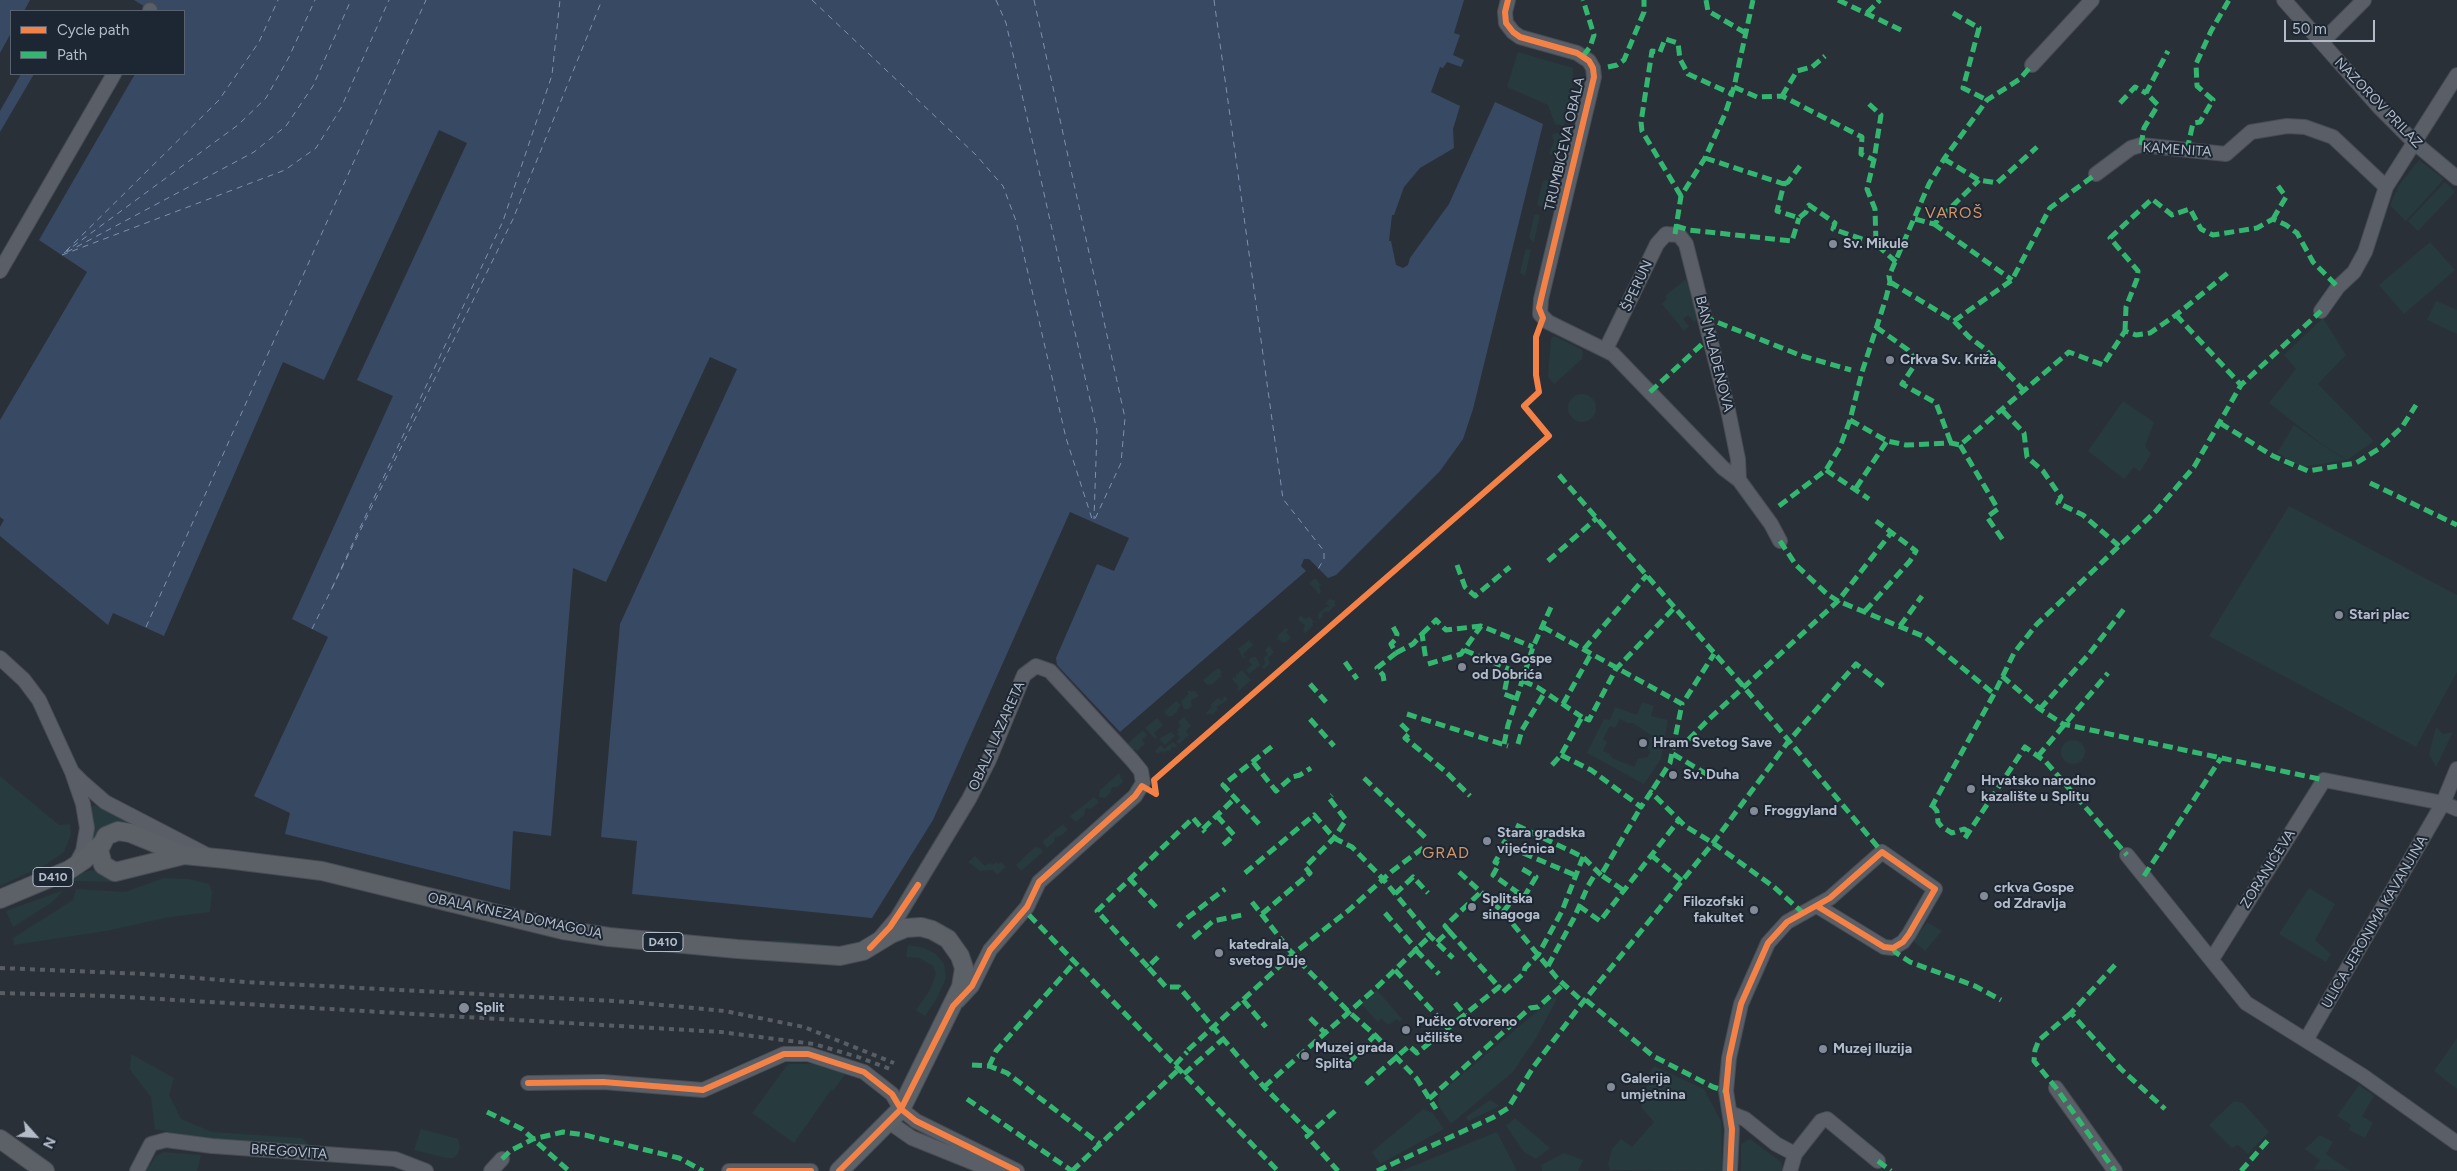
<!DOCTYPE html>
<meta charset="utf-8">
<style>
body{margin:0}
#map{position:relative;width:2457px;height:1171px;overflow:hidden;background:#2a3038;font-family:Figtree,sans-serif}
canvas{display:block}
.legend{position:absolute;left:10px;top:10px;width:175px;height:65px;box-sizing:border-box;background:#1d2633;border:1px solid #59626f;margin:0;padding:6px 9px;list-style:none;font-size:15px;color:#b4bcc9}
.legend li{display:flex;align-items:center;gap:10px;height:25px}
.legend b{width:25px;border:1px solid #59626f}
.north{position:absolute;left:10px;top:1111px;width:50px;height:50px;-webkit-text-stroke:4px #1d2633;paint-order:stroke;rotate:116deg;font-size:14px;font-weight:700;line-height:20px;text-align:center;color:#b4bcc9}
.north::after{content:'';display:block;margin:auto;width:18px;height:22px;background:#b4bcc9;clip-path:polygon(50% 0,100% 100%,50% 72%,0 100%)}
.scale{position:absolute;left:2284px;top:20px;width:91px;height:22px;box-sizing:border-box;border:2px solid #b4bcc9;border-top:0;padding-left:6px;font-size:15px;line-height:18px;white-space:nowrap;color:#b4bcc9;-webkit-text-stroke:4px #1d2633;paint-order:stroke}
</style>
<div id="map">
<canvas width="2457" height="1171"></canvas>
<ul class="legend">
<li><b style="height:6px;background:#f48246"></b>Cycle path</li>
<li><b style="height:6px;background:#33b770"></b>Path</li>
</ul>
<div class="north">N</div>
<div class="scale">50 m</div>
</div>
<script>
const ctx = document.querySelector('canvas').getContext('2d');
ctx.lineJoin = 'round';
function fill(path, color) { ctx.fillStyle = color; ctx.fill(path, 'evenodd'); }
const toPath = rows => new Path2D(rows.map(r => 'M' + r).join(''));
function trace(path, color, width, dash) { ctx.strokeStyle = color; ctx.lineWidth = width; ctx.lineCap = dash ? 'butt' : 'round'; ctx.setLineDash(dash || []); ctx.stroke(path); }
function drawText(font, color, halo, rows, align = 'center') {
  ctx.font = font + ' Figtree,sans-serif'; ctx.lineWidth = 4; ctx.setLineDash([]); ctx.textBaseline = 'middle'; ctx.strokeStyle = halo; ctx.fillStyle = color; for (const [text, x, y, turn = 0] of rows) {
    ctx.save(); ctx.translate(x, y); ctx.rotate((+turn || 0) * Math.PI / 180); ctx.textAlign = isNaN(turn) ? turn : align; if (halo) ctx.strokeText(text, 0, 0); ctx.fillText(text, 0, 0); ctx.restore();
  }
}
fill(toPath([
 [1518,52,1573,68,1572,92,1564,126,1555,124,1548,105,1507,87],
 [1556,133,1562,134,1557,156,1549,154,1554,141,1552,135],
 [2419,160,2444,179,2406,221,2390,205,2399,185],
 [1545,180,1549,181,1543,207,1537,205,1543,181],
 [2445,182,2455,192,2418,231,2408,221],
 [1536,214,1540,215,1534,242,1529,238,1534,216],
 [2430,242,2455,270,2404,314,2379,285],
 [1527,249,1531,250,1525,276,1520,273,1525,251],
 [1686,279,1698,318,1694,322,1688,315,1683,319,1689,326,1684,331,1662,304,1667,299,1665,296],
 [2436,301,2457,310,2457,334,2427,320],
 [2323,318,2346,355,2318,384,2374,441,2347,460,2319,442,2269,403,2296,369,2284,355],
 [1554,336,1581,349,1583,353,1582,359,1554,384,1548,377,1551,339],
 '1568 408a14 14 0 1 1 28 0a14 14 0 1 1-28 0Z',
 [2123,401,2154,422,2145,446,2151,454,2140,472,2134,467,2124,479,2088,451],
 [2294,425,2318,442,2346,460,2302,467,2277,453],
 [2289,506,2457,595,2457,672,2416,747,2209,636],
 [1315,578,1321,585,1319,586,1321,592,1319,594,1309,583],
 [1330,599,1336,601,1334,603,1336,605,1328,612,1326,611,1322,614,1323,616,1319,620,1318,614,1326,607,1330,607,1326,603],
 [1300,615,1304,619,1310,617,1314,622,1312,623,1313,625,1305,633,1303,630,1305,625,1298,620],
 [1286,628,1288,630,1286,632,1291,638,1285,643,1277,639,1279,637,1278,635],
 [1249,640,1253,645,1243,654,1245,657,1243,658,1238,649],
 [1269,646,1274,652,1268,658,1270,664,1264,669,1262,667,1265,664,1264,658,1268,654,1265,650],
 [1253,657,1256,657,1260,665,1249,674,1246,670,1252,665,1248,660],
 [1218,668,1222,672,1220,674,1222,676,1211,685,1210,684,1207,685,1203,680],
 [1242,670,1251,680,1239,691,1237,689,1239,687,1232,679,1234,677,1236,679,1236,675],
 [1190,690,1191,692,1194,690,1199,696,1191,700,1192,706,1188,709,1184,709,1181,701,1189,694,1187,692],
 [1224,696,1228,700,1216,707,1218,709,1212,715,1210,713,1207,715,1206,713,1212,707,1210,705,1218,698,1222,701],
 [1176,701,1181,705,1177,709,1178,711,1172,716,1168,716,1164,712],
 [1642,702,1654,706,1651,716,1668,720,1661,759,1644,784,1587,753,1604,719,1610,720,1615,707,1637,715],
 [1620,719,1628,723,1633,723,1652,736,1647,744,1650,753,1648,757,1638,759,1634,767,1612,758,1610,754,1603,751,1607,742,1603,739,1610,726,1615,728],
 [1184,717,1191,726,1186,731,1189,735,1179,744,1176,742,1180,738,1177,734,1179,732,1177,730,1181,726,1178,722],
 [1157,718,1163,725,1154,733,1157,737,1155,739,1145,728],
 [2436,727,2443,734,2453,732,2436,767,2429,754],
 [1143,730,1147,735,1142,740,1145,744,1137,751,1135,749,1131,753,1125,746],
 [1171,732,1175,736,1165,745,1159,739],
 '2061 752a12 12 0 1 1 24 0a12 12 0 1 1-24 0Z',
 [1173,742,1177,746,1174,748,1172,746,1170,752,1168,750,1164,753,1162,751,1158,754,1155,751,1161,745,1164,749],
 [1119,773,1123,782,1117,787,1112,787,1110,793,1105,798,1099,797,1100,790],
 [0,776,59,825,70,824,71,835,64,852,47,864,0,886],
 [1094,797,1098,800,1098,803,1091,809,1086,808,1084,815,1076,822,1070,816],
 [94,805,136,826,135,830,98,833,95,838,91,838,91,808],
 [1063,824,1068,830,1062,835,1055,837,1054,842,1047,848,1043,843,1044,840],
 [1035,847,1040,848,1043,852,1021,871,1016,865],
 [975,856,985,866,990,863,992,865,996,862,998,864,1001,862,1006,867,997,875,993,870,980,871,968,862],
 [93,870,113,880,112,882,74,881,73,875],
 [164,878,189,879,209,884,212,892,210,912,170,917,106,931,14,945,13,938,73,900,76,889,125,892],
 [2309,888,2335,904,2315,940,2331,954,2326,962,2279,934],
 [64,890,51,903,13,927,6,911],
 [1927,922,1942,931,1925,951,1913,941],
 [780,940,824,945,824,951,757,942],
 [908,945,924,948,936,954,944,964,946,978,936,1000,925,1016,916,1010,930,990,936,974,933,966,919,958,906,957],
 [1377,990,1402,1019,1399,1022,1397,1019,1388,1025,1381,1018,1378,1022,1360,1003],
 [1554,997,1557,999,1536,1038,1513,1072,1451,1124,1438,1105,1439,1094],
 [2457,1038,2457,1089,2434,1071],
 [131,1054,174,1078,169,1095,181,1119,212,1132,302,1138,312,1148,198,1141,190,1136,155,1129,151,1097,130,1070],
 [788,1064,815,1064,849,1069,833,1091,831,1090,794,1143,752,1113],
 [1654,1066,1704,1089,1721,1121,1722,1171,1610,1170,1608,1165,1612,1149,1621,1139,1632,1147,1654,1122,1641,1107,1646,1096,1648,1075],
 [2359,1085,2374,1096,2362,1116,2373,1123,2365,1138,2349,1130,2351,1125,2337,1116],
 [1490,1100,1500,1106,1468,1121,1466,1117],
 [2234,1101,2243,1103,2269,1132,2248,1154,2238,1145,2232,1148,2209,1125],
 [1423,1109,1433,1113,1444,1129,1380,1164,1372,1152],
 [1515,1118,1550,1148,1536,1159,1524,1152,1506,1126],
 [421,1129,458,1139,460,1147,458,1154,453,1158,446,1158,414,1150],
 [1497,1132,1517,1171,1401,1171,1403,1170],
 [2320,1135,2333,1142,2326,1154,2350,1171,2314,1169,2320,1160,2305,1149],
 [1750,1139,1781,1162,1783,1171,1741,1171,1741,1144],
 [164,1152,201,1155,197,1171,146,1171,156,1156],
 [1564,1153,1583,1160,1578,1171,1542,1171,1541,1165]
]), '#273a3e');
fill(toPath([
 [0,0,30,0,24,11,11,11,11,33,0,53],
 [134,0,1464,0,1454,33,1460,35,1453,55,1464,60,1461,67,1447,62,1443,68,1440,67,1431,92,1460,106,1453,129,1454,148,1420,168,1404,187,1394,215,1392,215,1389,241,1391,241,1396,265,1403,268,1408,265,1410,258,1449,204,1495,102,1543,124,1473,409,1463,439,1440,471,1336,575,1328,578,1309,559,1304,559,1301,566,1306,571,1120,732,1057,665,1056,658,1097,564,1114,571,1129,538,1070,512,933,820,872,918,632,894,637,841,601,837,620,624,737,369,710,357,606,582,573,568,551,836,513,831,510,890,285,834,290,813,254,796,328,637,292,619,393,396,357,380,467,143,439,130,324,380,283,362,164,636,113,613,108,625,0,536,0,527,4,520,0,517,0,420,87,272,39,240,135,74,184,74,184,11,152,11],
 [21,74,34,74,0,132,0,111]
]), '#384963');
trace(toPath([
 [812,0,976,155,1003,186,1016,221,1066,438,1093,522],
 [996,0,1006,23,1097,431,1094,519],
 [1034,0,1125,418,1121,463,1094,521],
 [1214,0,1283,499,1324,551,1324,559,1318,569],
 [66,251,219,100,259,42,278,0],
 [67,252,254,152,286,126,313,86,351,0],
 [64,253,238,125,266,98,289,57,315,0],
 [62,255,285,170,316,148,341,108,389,0],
 [332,588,503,221,552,75,560,0],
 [146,627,426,0],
 [312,629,513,219,602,0]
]), '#7c92b1', 1, [6, 5]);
const minor = toPath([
 [1508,0,1505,12,1506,23,1513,32,1520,37,1577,53,1589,61,1593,68,1594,77,1541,299,1540,314,1548,322,1613,354,1723,468,1739,480,1771,524,1780,541],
 [2284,0,2379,107,2415,143,2457,178],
 [150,11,150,10],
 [2322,42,2364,0],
 [2032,65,2092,0],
 [2096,174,2131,148,2141,145,2226,154,2251,132,2287,126,2305,127,2333,137,2386,187],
 [0,271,114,74],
 [2321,311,2338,287,2354,272,2365,252,2386,187,2457,75],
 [1606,349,1657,244,1666,234,1679,235,1686,244,1728,410,1738,459,1739,480],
 [0,658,24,680,39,700,72,772,81,781,105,802,209,856],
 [73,775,83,804,87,828,83,851,76,864],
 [2127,855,2246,1003,2363,1076,2457,1143],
 [880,938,897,918,969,799,989,760,1024,675,1036,666,1050,671,1132,760,1141,771,1143,783,1135,796,1039,882,1027,907,990,950,972,986,958,1001],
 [2212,959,2324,780,2443,803,2457,809],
 [2306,1040,2443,803,2457,769],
 [528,1083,603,1082,703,1090,784,1054,808,1054,864,1072,892,1094,901,1109,916,1121,1017,1171],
 [2056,1088,2115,1171],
 [1730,1113,1745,1119,1776,1144,1795,1154],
 [889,1122,912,1138,994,1171],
 [137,1171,151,1144,166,1140,212,1146,395,1159,426,1171],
 [491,1171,502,1159],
 [729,1171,811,1171],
 [1730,1171,1732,1129,1726,1091,1729,1058,1741,1004,1768,943,1787,922,1830,898,1882,852,1935,889,1909,934,1903,942,1893,948,1884,947,1817,906],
 [1790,1171,1795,1154,1821,1121,1827,1119,1878,1161]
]);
const major = toPath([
 [184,855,130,833,118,831,106,836,99,850,103,865,115,872,184,855,226,859,322,871,563,930,609,937,737,949,840,956,863,951,891,934,906,928,921,927,932,930,948,939,960,956,964,968,961,987,901,1109,839,1171],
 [0,899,69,870,84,860,100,845],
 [0,1139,45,1171]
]);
trace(minor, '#484c53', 16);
trace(major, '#484c55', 20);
trace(minor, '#5a5e66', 14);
trace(major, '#5c6168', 18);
trace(toPath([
 [0,968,145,974,246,982,631,1002,725,1011,804,1027,894,1063],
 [0,993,108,996,721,1032,814,1044,858,1057,890,1069]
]), '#595d64', 4, [5, 5]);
trace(toPath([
 [1706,0,1708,11,1744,32],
 [1838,0,1901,30],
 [1867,13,1880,0],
 [1953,13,1979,28,1963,88,1987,100],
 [1583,56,1590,47,1594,35,1583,0],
 [1608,67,1617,65,1624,60,1644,12,1644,0],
 [1734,87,1757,97,1782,96,1862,137,1861,154,1874,160],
 [1782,96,1797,71,1812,67,1825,56],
 [2120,103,2135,87,2146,93],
 [1869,104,1881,115,1874,160,1867,189,1875,209,1876,244,1896,262],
 [2141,145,2144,128,2158,105,2146,93,2168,51],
 [2187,150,2193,123,2200,122,2213,100,2197,86,2196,64,2211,31,2229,0],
 [1705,158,1784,184,1777,211,1799,218,1806,212,1809,205,1835,223,1833,229,1876,244],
 [1944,159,1979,180,1997,183,2037,147],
 [1784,184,1788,182,1800,166],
 [1681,196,1642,131,1641,122,1652,51,1660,52,1665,39,1678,43,1680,59,1688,74,1732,94],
 [1915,219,1934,224,1979,180],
 [2273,219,2286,197,2278,186],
 [1934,224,2012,280],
 [1676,226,1689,230,1792,241,1799,218],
 [1675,234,1681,196,1705,158,1725,114,1734,87,1753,0],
 [1890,282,1954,321,2012,280,2050,208,2096,174],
 [2176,315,2241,385],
 [1704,317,1802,356,1851,370],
 [1954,321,1969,337,1985,349,2024,391],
 [1876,327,1908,350,1914,358,1914,366,1902,384,1936,403,1951,443],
 [2125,331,2126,307,2137,279,2138,271,2110,238,2152,199,2172,215,2190,209,2201,229,2213,235,2257,228,2273,219,2286,225,2297,233,2313,262,2338,287],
 [1650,392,1710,337],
 [2003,411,2024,433,2027,457,2043,471,2061,497,2058,503,2083,515,2119,546],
 [1850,420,1887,441,1906,445,1951,443,1960,445,2069,352,2103,365,2125,331,2136,335,2150,333,2176,315,2229,272],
 [2220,423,2273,456,2308,471,2356,463,2380,448,2402,427,2416,405],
 [1960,445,1998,509,1987,517,2005,543],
 [1826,470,1869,499],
 [1559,475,1744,687,1882,852],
 [2370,483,2457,525],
 [1856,488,1887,441],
 [1779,506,1826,470,1840,447,1850,420,1862,372,1886,298,1890,282,1889,276,1929,184,1944,159,1987,100,2020,79,2032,65],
 [1780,541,1796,565,1827,594,1838,601,1925,637,1994,694],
 [1548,561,1597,518],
 [1457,565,1465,587,1475,596,1510,567],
 [1865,611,1910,561,1916,551,1876,521],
 [1900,626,1922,596],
 [1543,627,1682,704,1670,763,1651,792],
 [1422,634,1436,620,1446,630,1481,626],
 [1584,649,1647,575],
 [1464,650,1509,669,1504,694,1517,699],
 [1396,653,1413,644,1422,634,1426,660],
 [1345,662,1357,679],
 [1428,664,1461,654,1481,626,1533,647],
 [2002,676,2040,709,2063,724,2324,780],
 [1384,681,1383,675,1377,668,1396,653,1391,644,1396,639,1397,634,1391,623],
 [1523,681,1537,687,1582,717],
 [1310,684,1326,702],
 [1686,698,1714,654],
 [1563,704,1591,654],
 [2040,709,2089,654,2124,609],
 [1407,714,1508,746],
 [1310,719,1334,746],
 [1401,724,1410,733,1405,738,1445,771,1470,796],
 [1675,742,1685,743,1709,719,1838,601,1891,533],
 [1504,744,1508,725,1533,647,1551,607],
 [1518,744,1522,730,1545,692],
 [1673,754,1713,778],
 [1561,755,1591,770,1641,807,1651,792,1685,826,1713,843,1774,887,1802,912],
 [2038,756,2108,673],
 [1253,762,1276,791,1292,777,1300,775,1311,768],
 [1552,765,1561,755,1582,717,1589,720,1616,669,1675,607],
 [1364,778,1427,839],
 [1932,805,1937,811,1938,822,1942,827,1952,833,1964,829,1969,832],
 [1931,808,1994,694,2014,653,2037,624,2156,511,2194,467,2241,385,2321,311],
 [1217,816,1234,835,1223,845],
 [1259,824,1223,785,1275,744],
 [1516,825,1583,857,1597,871],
 [1203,829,1235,798],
 [1965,838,2025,747,2046,762,2127,855],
 [1503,844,1506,840],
 [1523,853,1577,876],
 [1651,855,1682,881],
 [1498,857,1495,862,1499,864,1493,875,1524,897,1536,877,1519,867],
 [1459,872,1503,912,1557,978,1583,1002],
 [1245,873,1314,815,1334,838,1352,847,1383,879,1430,936,1453,958],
 [2144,876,2221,758],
 [1129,878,1156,907],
 [1623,890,1601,875,1641,807],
 [1395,894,1413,877,1428,893],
 [1252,902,1295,957,1348,1011,1375,1035,1417,1079,1436,1109],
 [1579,906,1600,921,1679,820],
 [1503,912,1518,893],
 [1385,913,1417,950],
 [1262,914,1310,873,1305,867,1334,838,1346,820,1329,798,1332,795],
 [1029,915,1278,1171],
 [1187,918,1225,889],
 [1178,927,1182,923],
 [1449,931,1499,987],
 [1193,938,1213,921,1242,915],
 [1437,942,1449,931,1445,926,1482,891],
 [1893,948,1895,952,1910,962,1975,986,2001,1000],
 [1416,950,1439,974],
 [1158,957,1148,967,1166,987,1179,987,1264,1087,1310,1133],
 [2115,965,2071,1013,2121,1069,2165,1109],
 [1548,966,1574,918,1588,886,1597,871,1601,875],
 [1148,967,1097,911,1193,818,1205,832],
 [1395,970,1449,1029],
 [1243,1000,1266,1027],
 [1586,1000,1653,1056,1713,1087,1726,1091],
 [1455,1003,1465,1015],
 [2071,1013,2039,1040,2035,1050,2034,1061,2056,1088,2115,1171],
 [1310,1018,1325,1033],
 [1188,1050,1293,954,1349,910,1391,872,1427,845],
 [1349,1063,1375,1035],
 [972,1065,989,1066,1007,1073,1100,1144],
 [1175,1065,1187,1052],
 [989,1066,996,1051,1075,962],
 [1184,1074,1223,1039],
 [1366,1084,1409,1046,1417,1053,1499,987,1503,992,1524,973,1525,968,1538,955,1562,911,1583,857],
 [1264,1087,1375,989,1430,936],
 [967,1099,1072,1171],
 [1429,1099,1530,1008,1538,1007,1564,984],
 [1335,1111,1307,1136,1338,1171],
 [487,1112,522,1129,569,1171],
 [502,1159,510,1151,533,1139,563,1132,585,1135,679,1158,703,1171],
 [1878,1161,1891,1171],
 [1072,1171,1179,1069],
 [1377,1171,1494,1117,1508,1108,1534,1066,1583,1002,1713,843,1788,742,1856,664,1886,688],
 [2241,1171,2270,1138]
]), '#33b770', 5, [10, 5]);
trace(toPath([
 [1156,794,1154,780,1549,436,1524,406,1539,392,1536,375,1536,337,1543,318,1539,308,1541,299,1594,77,1593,68,1589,61,1577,53,1520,37,1513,32,1506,23,1505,12,1508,0],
 [870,948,890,927,918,885],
 [528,1083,603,1082,703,1090,784,1054,808,1054,864,1072,892,1094,901,1109,916,1121,1017,1171],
 [729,1171,811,1171],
 [839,1171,901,1109,953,1006,972,986,990,950,1027,907,1039,882,1135,796,1142,786,1156,794],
 [1730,1171,1732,1129,1726,1091,1729,1058,1741,1004,1768,943,1787,922,1830,898,1882,852,1935,889,1909,934,1903,942,1893,948,1884,947,1817,906]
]), '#f48246', 6);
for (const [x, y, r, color] of [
 [1833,244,5,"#848b96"],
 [1890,360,5,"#848b96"],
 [2339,615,5,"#848b96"],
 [1462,667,5,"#848b96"],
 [1643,743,5,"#848b96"],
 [1673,775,5,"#848b96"],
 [1971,789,5,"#848b96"],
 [1754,811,5,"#848b96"],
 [1487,841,5,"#848b96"],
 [1984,896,5,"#848b96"],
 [1472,907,5,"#848b96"],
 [1754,910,5,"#848b96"],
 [1219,953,5,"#848b96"],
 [464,1008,6,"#848b96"],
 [1406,1030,5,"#848b96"],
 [1823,1049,5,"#848b96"],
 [1305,1056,5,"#848b96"],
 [1611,1087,5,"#848b96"]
]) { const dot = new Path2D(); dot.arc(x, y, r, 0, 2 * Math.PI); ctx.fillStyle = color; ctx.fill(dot); trace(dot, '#1d2633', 2); }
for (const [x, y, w] of [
 [53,877,40],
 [663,942,40]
]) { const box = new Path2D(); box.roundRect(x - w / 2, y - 9.5, w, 19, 4); ctx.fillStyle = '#1d2633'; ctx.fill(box); trace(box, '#b4bcc9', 1); }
drawText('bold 12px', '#b4bcc9', null, [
 ["D410",53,877],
 ["D410",663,942]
]);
drawText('14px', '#b4bcc9', '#1d2633', [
 ["NAZOROV PRILAZ",2378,103,46],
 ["TRUMBIĆEVA OBALA",1565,144,-77],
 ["KAMENITA",2177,150,4],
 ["ŠPERUN",1637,286,-65],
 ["BAN MLADENOVA",1714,354,76],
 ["OBALA LAZARETA",997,736,-66],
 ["ZORANIĆEVA",2268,869,-58],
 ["OBALA KNEZA DOMAGOJA",515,916,12],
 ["ULICA JERONIMA KAVANJINA",2375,922,-60],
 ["BREGOVITA",289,1152,4]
]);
drawText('bold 14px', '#b4bcc9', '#1d2633', [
 ["Sv. Mikule",1843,244],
 ["Crkva Sv. Križa",1900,360],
 ["Stari plac",2349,615],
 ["crkva Gospe",1472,659],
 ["od Dobrića",1472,675],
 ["Hram Svetog Save",1653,743],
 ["Sv. Duha",1683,775],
 ["Hrvatsko narodno",1981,781],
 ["kazalište u Splitu",1981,797],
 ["Froggyland",1764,811],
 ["Stara gradska",1497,833],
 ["vijećnica",1497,849],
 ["crkva Gospe",1994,888],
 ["od Zdravlja",1994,904],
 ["Splitska",1482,899],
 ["sinagoga",1482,915],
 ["Filozofski",1744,902,"right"],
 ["fakultet",1744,918,"right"],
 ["katedrala",1229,945],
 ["svetog Duje",1229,961],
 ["Split",475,1008],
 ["Pučko otvoreno",1416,1022],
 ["učilište",1416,1038],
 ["Muzej grada",1315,1048],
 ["Splita",1315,1064],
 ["Muzej Iluzija",1833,1049],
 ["Galerija",1621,1079],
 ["umjetnina",1621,1095]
], 'left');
ctx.letterSpacing = '1px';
drawText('16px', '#d59563', '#1d2633', [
 ["VAROŠ",1954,213],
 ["GRAD",1446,853]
]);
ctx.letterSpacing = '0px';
</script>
